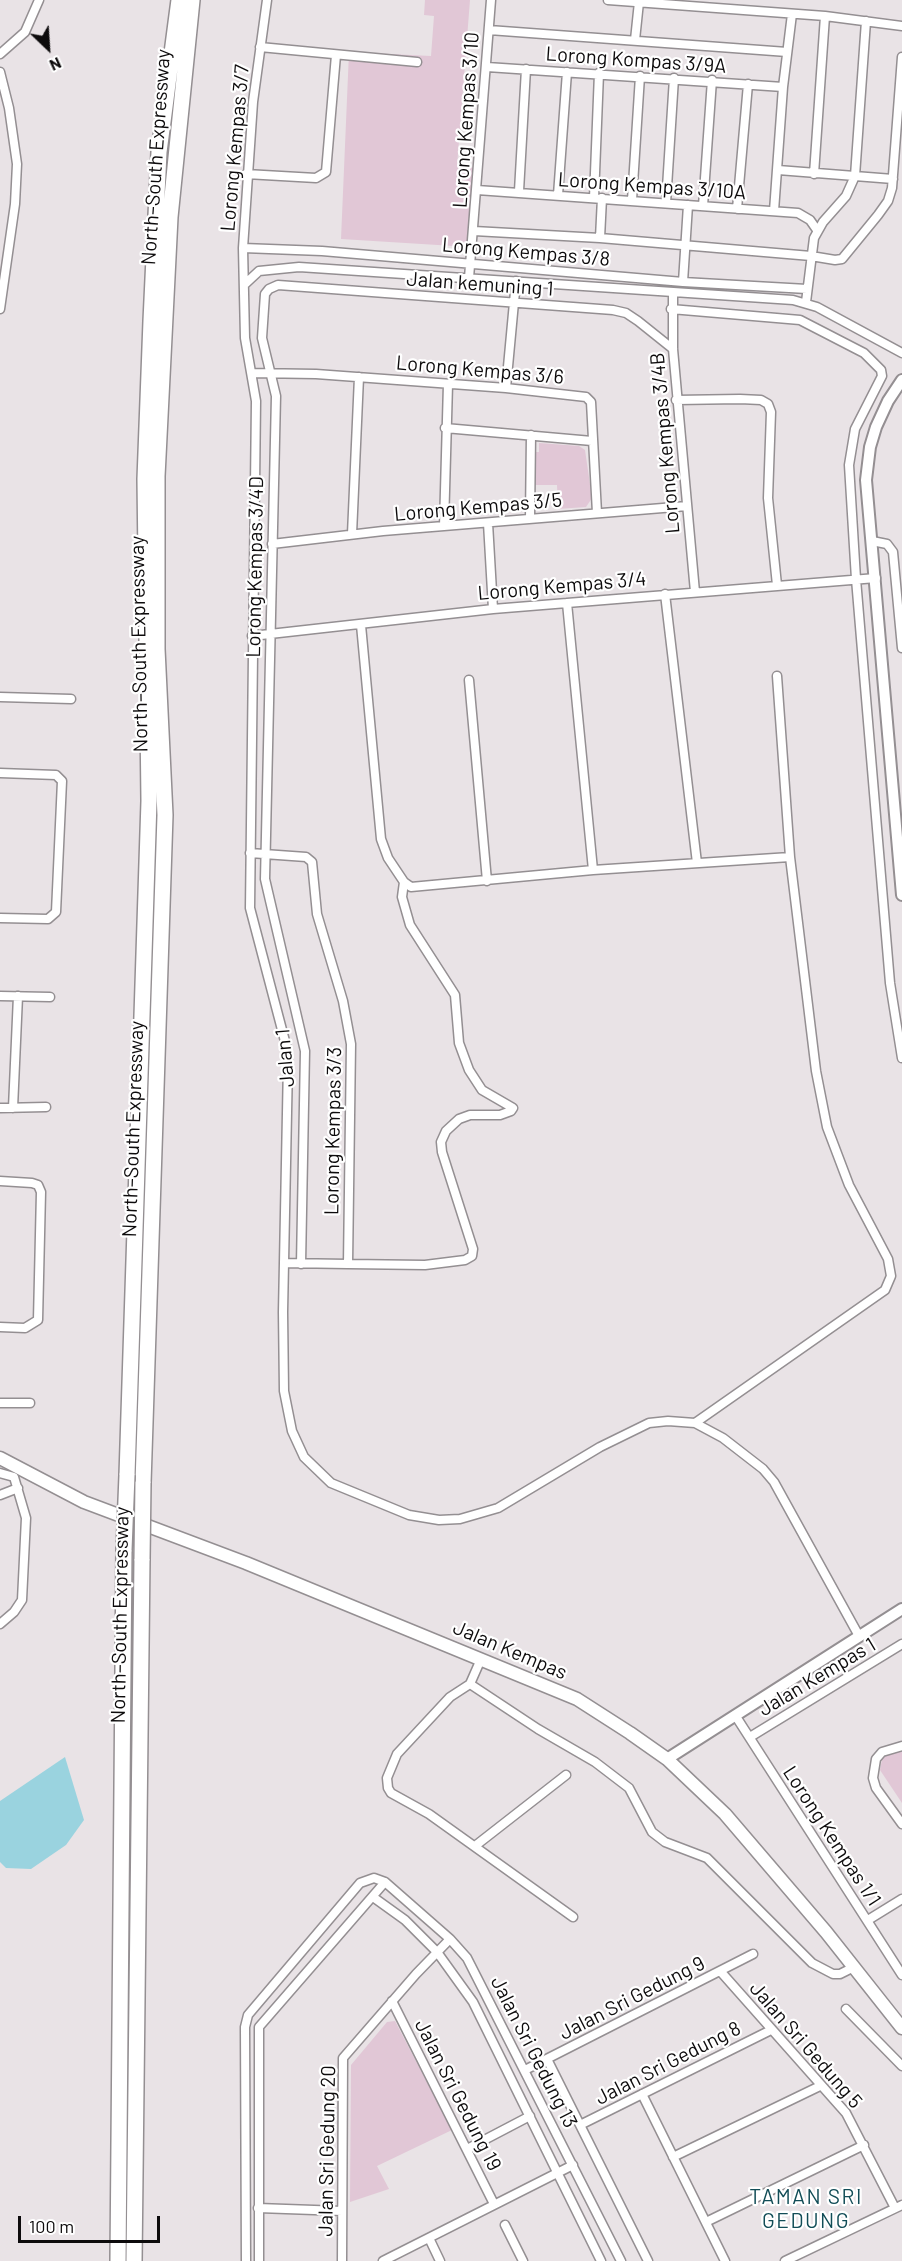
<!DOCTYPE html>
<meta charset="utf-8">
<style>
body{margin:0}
#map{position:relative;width:902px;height:2261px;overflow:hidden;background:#e9e3e6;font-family:Barlow,sans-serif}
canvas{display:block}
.north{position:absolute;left:18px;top:18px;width:60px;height:60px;-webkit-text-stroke:4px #fff;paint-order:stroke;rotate:155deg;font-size:16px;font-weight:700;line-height:24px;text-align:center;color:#0d0b0c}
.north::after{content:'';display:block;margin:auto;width:21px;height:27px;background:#0d0b0c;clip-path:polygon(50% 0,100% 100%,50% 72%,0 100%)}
.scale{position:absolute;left:18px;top:2216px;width:142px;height:27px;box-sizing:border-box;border:3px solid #0d0b0c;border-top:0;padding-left:8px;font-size:18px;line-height:21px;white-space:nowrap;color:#0d0b0c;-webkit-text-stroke:4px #fff;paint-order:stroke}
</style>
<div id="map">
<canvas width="902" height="2261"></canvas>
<div class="north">N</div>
<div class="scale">100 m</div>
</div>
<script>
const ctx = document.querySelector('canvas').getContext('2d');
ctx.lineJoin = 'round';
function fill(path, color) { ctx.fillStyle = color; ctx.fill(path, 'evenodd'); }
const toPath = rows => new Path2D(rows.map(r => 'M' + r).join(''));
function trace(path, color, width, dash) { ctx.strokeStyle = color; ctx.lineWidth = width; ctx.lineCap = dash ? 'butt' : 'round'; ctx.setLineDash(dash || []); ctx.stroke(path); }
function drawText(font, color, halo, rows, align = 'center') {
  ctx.font = font + ' Barlow,sans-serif'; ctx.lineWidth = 4.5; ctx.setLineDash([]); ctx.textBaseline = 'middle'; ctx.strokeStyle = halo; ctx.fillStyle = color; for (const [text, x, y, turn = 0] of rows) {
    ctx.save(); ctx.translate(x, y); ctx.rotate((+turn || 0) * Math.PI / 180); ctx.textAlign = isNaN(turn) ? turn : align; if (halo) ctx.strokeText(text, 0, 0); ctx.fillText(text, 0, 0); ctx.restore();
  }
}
fill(toPath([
 [425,0,470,0,457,166,477,168,470,247,341,239,349,52,431,56,434,16,424,15],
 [539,443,579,446,585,450,592,498,586,507,558,509,557,485,534,485,534,452,539,452],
 [902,1747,902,1803,880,1770,883,1754],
 [395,2021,452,2130,377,2166,389,2189,350,2202,351,2065,387,2022]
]), '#e1c7d6');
fill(toPath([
 [65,1757,84,1820,66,1845,31,1869,6,1868,0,1862,0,1801]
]), '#9ad3df');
const minor = toPath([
 [267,0,253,102,243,248,245,338,256,401,250,908,286,1045,288,1063,283,1312,284,1391,292,1431,304,1457,331,1483,409,1515,439,1520,460,1519,498,1508,600,1447,649,1423,668,1421,695,1423,723,1438,763,1469,774,1482,859,1636],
 [608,0,825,16,902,26],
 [489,30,787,52],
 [635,40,639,2],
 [260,47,417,62],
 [0,54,25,32,39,0],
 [487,67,783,87],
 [0,72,9,108,17,164,15,204,0,309],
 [778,170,893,179],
 [246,174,316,178,326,172,336,55],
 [814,174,825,16],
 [477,190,798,213,810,220,817,230],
 [519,191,526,69],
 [558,195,567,72],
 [594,198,599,73],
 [632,200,640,76],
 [666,203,674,78],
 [703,206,712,80],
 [737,209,748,84],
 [774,211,783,87,792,14],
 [474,231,600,238,811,256,835,260,842,259,878,215,888,201,892,188,902,57],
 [600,238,602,198],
 [243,248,322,251,683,282,807,289],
 [469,278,491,0],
 [683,282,688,205],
 [245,284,259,271,299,267,793,300,817,307,902,353],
 [673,292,673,349,695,592],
 [806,302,814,238,823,222,846,196,855,176,866,21],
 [671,309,800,320,864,353,881,370,882,376,855,429,849,465,856,579,890,983,902,1058],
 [252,373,316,374,506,388,586,397,591,402,597,513],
 [506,388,516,281],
 [676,400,740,399,761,400,768,404,771,412,768,498,777,585],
 [445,428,592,441],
 [530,518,531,435],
 [488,523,493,609],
 [444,526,448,384],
 [352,534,359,377],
 [872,541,887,544,893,552,902,648],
 [272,544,383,531,687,506],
 [665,594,697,863],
 [567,603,593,870],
 [361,625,381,839,388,858,404,882,411,887,593,870,790,857],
 [252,636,493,609,876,578],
 [469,680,487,881],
 [0,697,71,699],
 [0,773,56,775,62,781,56,912,48,919,0,918],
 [250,853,306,857,312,862,317,914,343,1001,351,1044,348,1264,285,1263],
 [0,996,50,997],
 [0,1108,46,1107],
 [13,1108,18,996],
 [0,1181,32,1183,38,1185,41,1192,38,1320,25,1328,0,1327],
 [301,1264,305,1051,265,879,276,396,262,338,265,294,269,289,278,285,613,310,626,313,638,321,673,349],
 [348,1264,425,1265,465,1260,472,1256,473,1249,442,1152,441,1142,446,1131,459,1119,470,1115,500,1115,511,1111,513,1108,482,1090,469,1070,459,1043,455,995,410,925,402,897,404,882],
 [0,1403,30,1403],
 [695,1423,885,1290,891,1276,888,1259,849,1185,827,1127,816,1071,790,857,777,676],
 [0,1473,14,1477,26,1518,22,1600,14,1612,0,1624],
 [0,1495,18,1488],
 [481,1659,470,1684,450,1697,397,1754,387,1778,388,1788,391,1793,429,1814,573,1917],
 [470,1684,538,1729,595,1762,629,1788,652,1832,665,1842,707,1858,812,1963,833,1974,840,1974,854,1967],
 [735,1715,902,1975],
 [750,1737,902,1644],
 [902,1746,882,1752,876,1759,873,1778,876,1788,902,1824],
 [475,1846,566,1775],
 [373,1897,405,1920,437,1952,473,2002,601,2261],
 [868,1920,902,1899],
 [721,1972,846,2113,895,2208],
 [392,2001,494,2204],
 [846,2009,902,2066],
 [547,2059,648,2261],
 [525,2070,753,1954],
 [642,2094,725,2261],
 [580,2125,771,2030],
 [467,2149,530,2116],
 [673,2157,820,2086],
 [258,2208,342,2211],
 [706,2222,864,2145],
 [505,2225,523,2261],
 [429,2238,440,2261],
 [246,2261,245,2027,248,2015,360,1883,374,1878,385,1882,450,1939,467,1958,621,2261],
 [259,2261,259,2027,385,1882],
 [342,2261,343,2058,416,1974,450,1939],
 [383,2261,573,2165],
 [785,2261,902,2205]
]);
const tertiary = toPath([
 [902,380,888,401,876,427,870,447,866,480,902,895],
 [667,1759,902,1609]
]);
const secondary = toPath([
 [0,1458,84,1502,246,1563,577,1699,630,1733,667,1759,725,1814,826,1932,902,2028]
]);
const motorway = toPath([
 [127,1475,149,801,145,479,151,321,159,152,179,0],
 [143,1483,165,815,157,649,157,476,170,217,192,0],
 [118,2261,124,1550],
 [134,2261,142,1559]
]);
trace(minor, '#948f92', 11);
trace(tertiary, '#948f92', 14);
trace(secondary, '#948f92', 15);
trace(motorway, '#948f92', 18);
trace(minor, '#fff', 8);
trace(tertiary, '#fff', 10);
trace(secondary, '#fff', 12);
trace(motorway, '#fff', 15);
const motorwayBridge = toPath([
 [124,1550,127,1475],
 [142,1559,143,1483]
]);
trace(motorwayBridge, '#948f92', 18, []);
trace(motorwayBridge, '#fff', 15);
drawText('20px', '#0d0b0c', '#fff', [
 ["Lorong Kompas 3/9A",636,60,4],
 ["Lorong Kempas 3/10",466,120,-86],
 ["Lorong Kempas 3/7",235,148,-85],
 ["North–South Expressway",156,157,-86],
 ["Lorong Kempas 3/10A",652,186,4],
 ["Lorong Kempas 3/8",526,252,5],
 ["Jalan kemuning 1",480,284,4],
 ["Lorong Kempas 3/6",480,370,5],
 ["Lorong Kempas 3/4B",665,443,-95],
 ["Lorong Kempas 3/5",478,507,-5],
 ["Lorong Kempas 3/4D",255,567,-89],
 ["Lorong Kempas 3/4",562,586,-5],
 ["North–South Expressway",139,644,-91],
 ["Jalan 1",285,1058,-95],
 ["North–South Expressway",133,1129,-88],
 ["Lorong Kempas 3/3",333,1131,-89],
 ["North–South Expressway",120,1615,-89],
 ["Jalan Kempas",510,1650,23],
 ["Jalan Kempas 1",817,1677,-31],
 ["Lorong Kempas 1/1",832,1836,57],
 ["Jalan Sri Gedung 9",632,1998,-27],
 ["Jalan Sri Gedung 5",806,2045,49],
 ["Jalan Sri Gedung 13",534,2052,63],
 ["Jalan Sri Gedung 8",668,2063,-27],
 ["Jalan Sri Gedung 19",458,2095,63],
 ["Jalan Sri Gedung 20",327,2151,-89]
]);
ctx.letterSpacing = '1.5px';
drawText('21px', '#124d57', '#fff', [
 ["TAMAN SRI",806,2197],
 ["GEDUNG",806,2221]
]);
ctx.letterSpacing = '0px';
</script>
